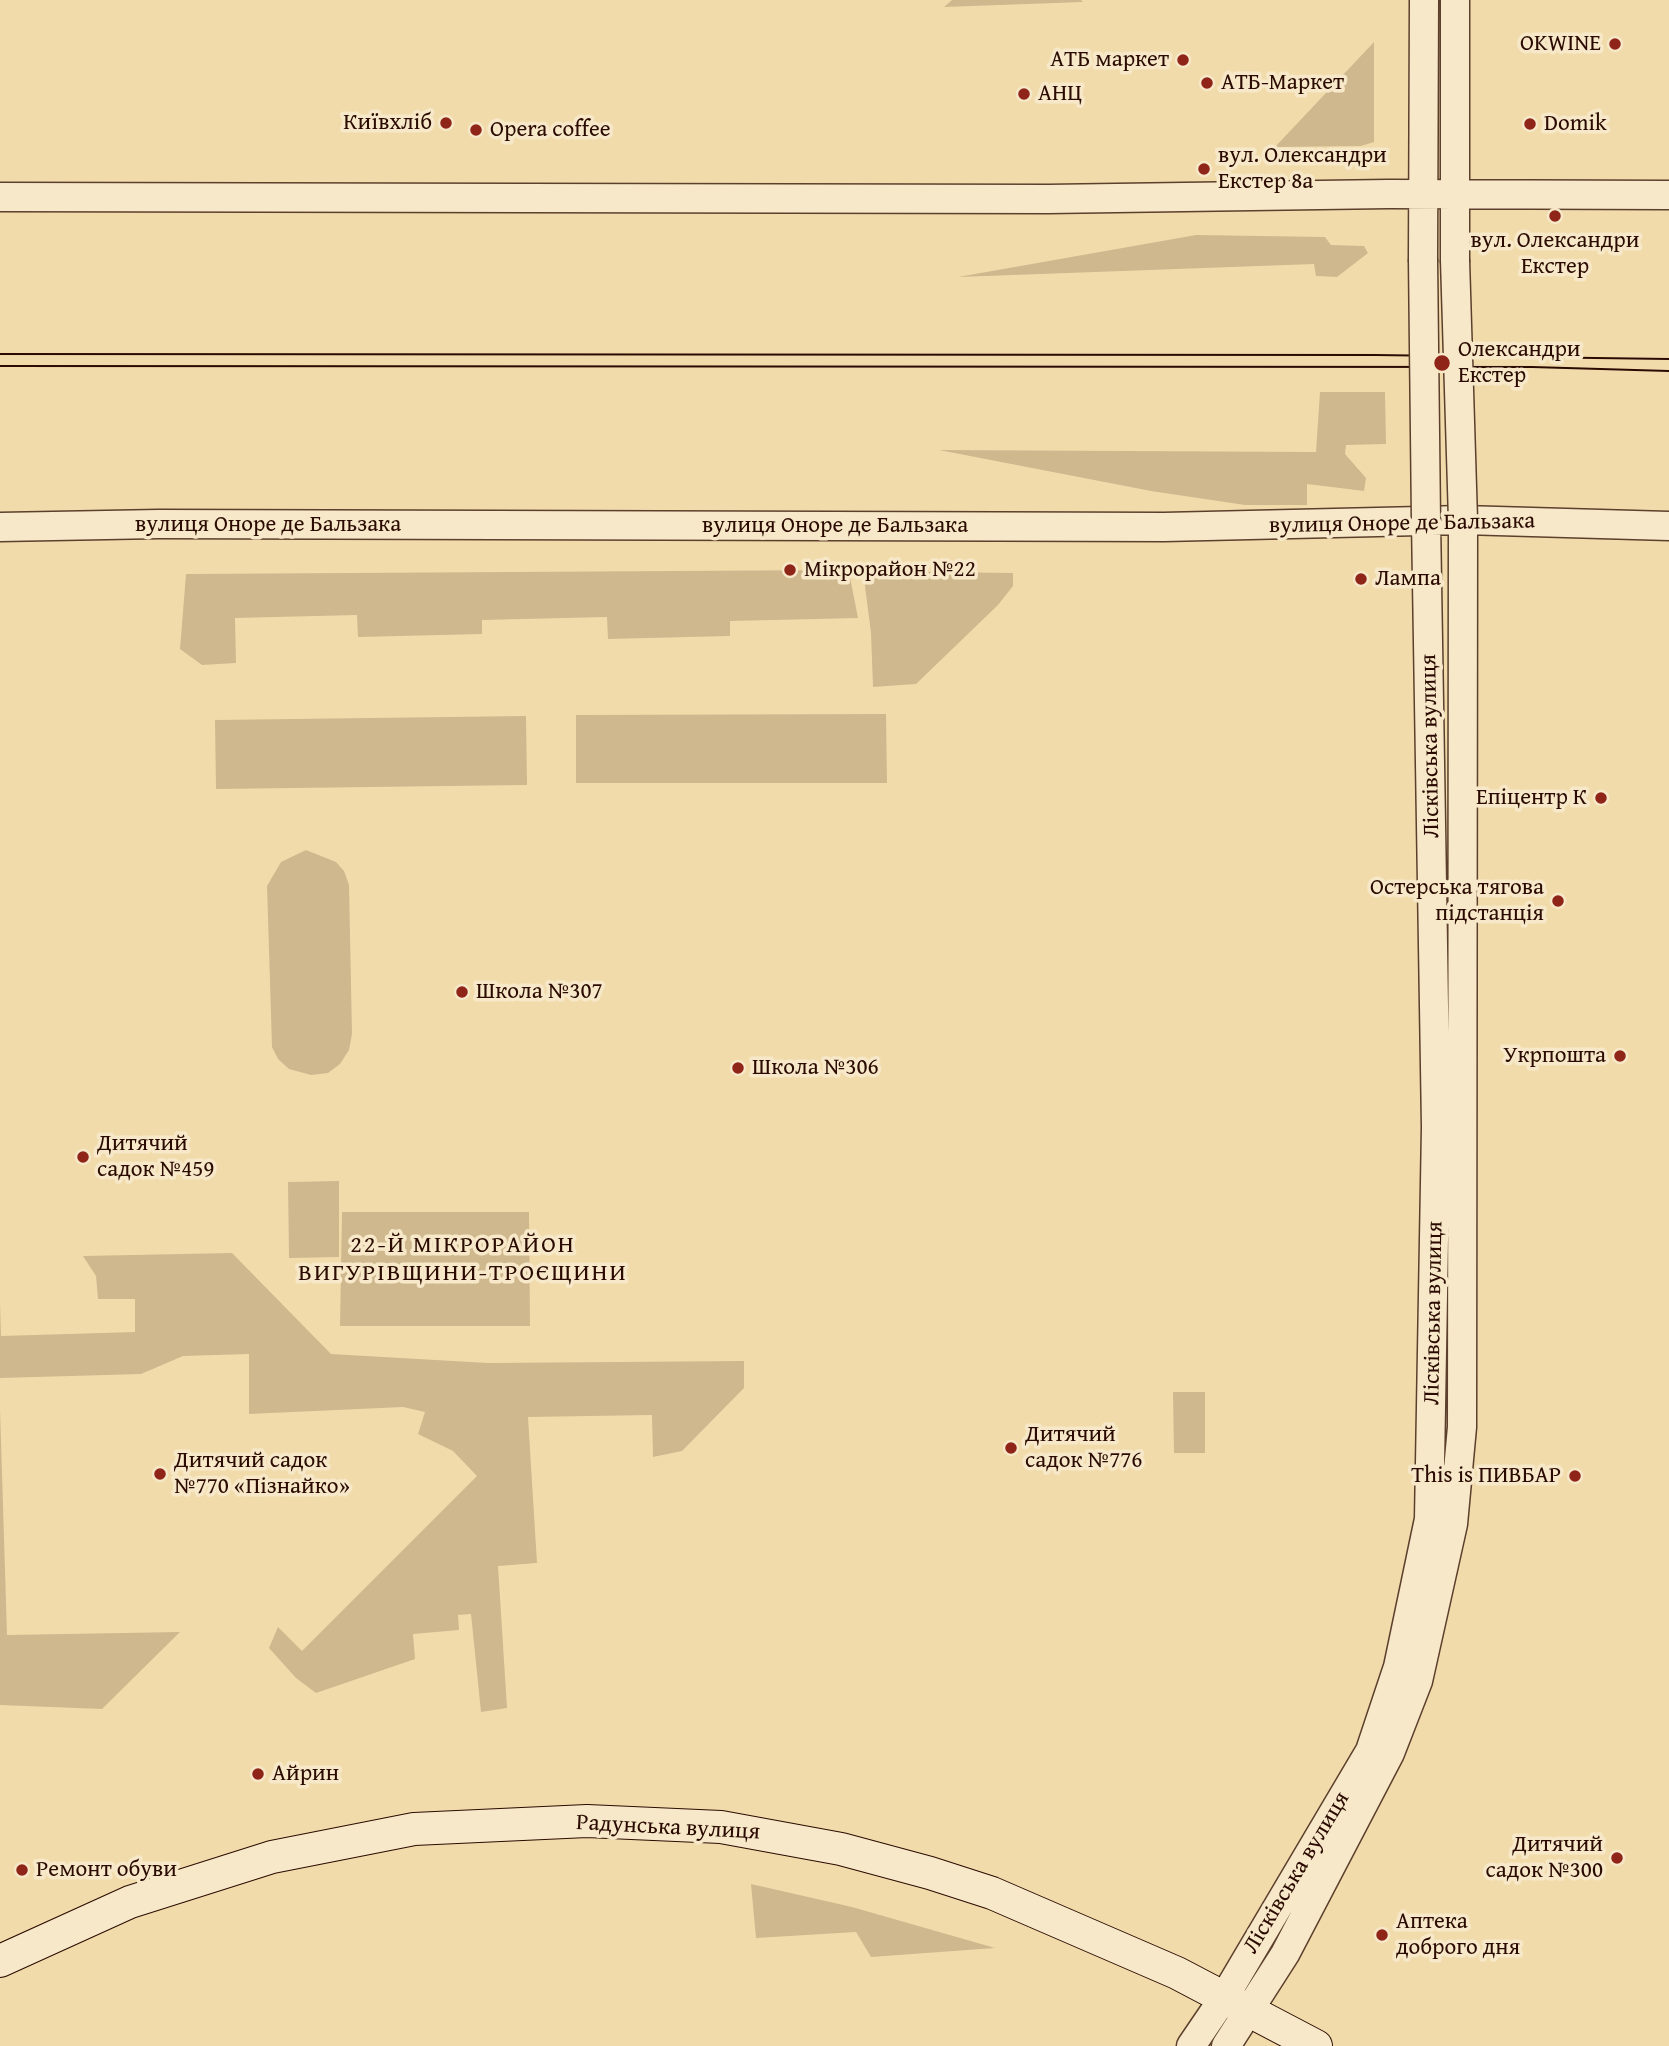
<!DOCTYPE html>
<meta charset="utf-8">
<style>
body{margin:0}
canvas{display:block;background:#f1dbab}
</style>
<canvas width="1669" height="2046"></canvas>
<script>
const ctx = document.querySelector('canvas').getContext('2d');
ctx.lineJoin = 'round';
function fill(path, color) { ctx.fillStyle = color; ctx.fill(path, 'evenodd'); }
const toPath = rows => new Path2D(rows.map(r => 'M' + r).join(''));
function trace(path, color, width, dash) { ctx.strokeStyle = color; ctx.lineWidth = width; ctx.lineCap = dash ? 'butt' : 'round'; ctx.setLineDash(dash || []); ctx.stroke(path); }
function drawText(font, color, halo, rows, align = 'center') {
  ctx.font = font + ' "Gentium Book Plus",serif'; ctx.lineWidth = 7; ctx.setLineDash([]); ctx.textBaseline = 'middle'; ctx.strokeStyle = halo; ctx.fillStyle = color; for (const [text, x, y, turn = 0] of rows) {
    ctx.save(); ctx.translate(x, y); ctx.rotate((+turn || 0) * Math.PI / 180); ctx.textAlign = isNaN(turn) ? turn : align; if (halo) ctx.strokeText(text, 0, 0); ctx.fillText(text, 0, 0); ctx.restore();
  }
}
fill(toPath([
 [952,0,1081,0,1083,2,944,7],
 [1374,42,1374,142,1361,146,1275,147],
 [1196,235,1325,237,1331,245,1364,246,1368,253,1337,277,1316,276,1314,264,958,277],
 [1320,392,1385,392,1386,444,1346,445,1345,454,1366,478,1364,491,1307,484,1307,505,1245,505,1151,491,939,450,1316,452],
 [837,570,850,577,858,618,730,621,730,636,608,639,607,617,482,620,482,634,358,637,357,615,235,618,236,663,202,665,180,649,186,574],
 [863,571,1013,573,1013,586,998,605,916,684,873,687,871,633],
 [886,714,887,783,576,783,576,715],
 [526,716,527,785,216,789,215,720],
 [306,850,336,862,344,871,349,885,352,1034,349,1050,340,1064,328,1073,311,1075,289,1069,278,1059,272,1047,267,886,281,862],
 [339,1181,339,1257,289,1258,288,1182],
 [342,1212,529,1212,530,1326,340,1326],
 [232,1253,331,1354,488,1363,744,1361,744,1388,682,1451,653,1457,652,1415,528,1417,537,1563,498,1566,507,1708,481,1712,471,1614,458,1615,459,1630,413,1634,415,1659,316,1693,296,1678,269,1648,278,1627,302,1651,477,1476,453,1451,418,1434,425,1412,403,1407,249,1414,249,1354,183,1356,141,1374,0,1378,0,1303,1,1336,135,1332,135,1299,98,1299,96,1276,83,1256],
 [1205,1392,1205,1453,1174,1453,1173,1392],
 [0,1408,7,1635,180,1632,102,1709,0,1705],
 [751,1884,852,1907,995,1948,871,1957,856,1932,756,1938]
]), '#cfb88e');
const tertiary = toPath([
 [0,197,1048,199,1388,194,1669,195],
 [1423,259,1424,0],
 [1455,260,1455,0],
 [0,527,159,524,1164,527,1463,520,1669,526],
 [1191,2046,1225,1996,1370,1751,1398,1667,1429,1519,1436,1127,1426,521],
 [1226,2046,1285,1954,1390,1753,1418,1681,1453,1524,1462,1427,1463,520]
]);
const secondary = toPath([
 [0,1961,130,1902,272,1857,414,1829,587,1821,721,1827,841,1849,930,1873,992,1893,1177,1973,1316,2046]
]);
trace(tertiary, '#5c3f2c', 31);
trace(secondary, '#2b0b01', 34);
trace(tertiary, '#f6e8c8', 28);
trace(secondary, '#f6e8c8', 32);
trace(toPath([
 [0,354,1375,355,1669,359],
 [0,366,1532,367,1669,371]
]), '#2b0b01', 2);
const tertiaryBridge = toPath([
 [1423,259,1426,521],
 [1455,260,1463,520]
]);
trace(tertiaryBridge, '#5c3f2c', 31, []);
trace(tertiaryBridge, '#f6e8c8', 28);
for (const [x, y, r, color] of [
 [1615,44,7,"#8f2418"],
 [1183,60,7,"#8f2418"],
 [1207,83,7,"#8f2418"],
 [1024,94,7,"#8f2418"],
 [446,123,7,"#8f2418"],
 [1530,124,7,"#8f2418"],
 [476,130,7,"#8f2418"],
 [1204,169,7,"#8f2418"],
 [1555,216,7,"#8f2418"],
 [1442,363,9,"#8f2418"],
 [790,570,7,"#8f2418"],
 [1361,579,7,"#8f2418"],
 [1601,798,7,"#8f2418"],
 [1558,901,7,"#8f2418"],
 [462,992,7,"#8f2418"],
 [1620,1056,7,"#8f2418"],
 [738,1068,7,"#8f2418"],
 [83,1157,7,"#8f2418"],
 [1011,1448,7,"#8f2418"],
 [160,1474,7,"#8f2418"],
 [1575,1476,7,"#8f2418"],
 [258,1774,7,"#8f2418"],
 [1617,1858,7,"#8f2418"],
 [22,1870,7,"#8f2418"],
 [1382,1935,7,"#8f2418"]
]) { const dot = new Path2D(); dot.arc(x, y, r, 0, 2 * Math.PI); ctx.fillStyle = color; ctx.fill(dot); trace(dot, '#f6e8c8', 2.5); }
drawText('23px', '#2b0b01', '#f6e8c8', [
 ["OKWINE",1601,44,"right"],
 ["АТБ маркет",1169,60,"right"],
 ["АТБ-Маркет",1221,83],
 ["АНЦ",1038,94],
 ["Київхліб",432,123,"right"],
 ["Domik",1544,124],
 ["Opera coffee",490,130],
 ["вул. Олександри",1218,156],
 ["Екстер 8а",1218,182],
 ["вул. Олександри",1555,241,"center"],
 ["Екстер",1555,267,"center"],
 ["Олександри",1458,350],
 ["Екстер",1458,376],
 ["Мікрорайон №22",804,570],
 ["Лампа",1375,579],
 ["Епіцентр К",1587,798,"right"],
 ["Остерська тягова",1544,888,"right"],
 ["пiдстанцiя",1544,914,"right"],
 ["Школа №307",476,992],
 ["Укрпошта",1606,1056,"right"],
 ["Школа №306",752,1068],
 ["Дитячий",97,1144],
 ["садок №459",97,1170],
 ["Дитячий",1025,1435],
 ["садок №776",1025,1461],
 ["Дитячий садок",174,1461],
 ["№770 «Пізнайко»",174,1487],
 ["This is ПИВБАР",1561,1476,"right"],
 ["Айрин",272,1774],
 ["Дитячий",1603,1845,"right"],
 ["садок №300",1603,1871,"right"],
 ["Ремонт обуви",36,1870],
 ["Аптека",1396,1922],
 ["доброго дня",1396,1948]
], 'left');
drawText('23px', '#2b0b01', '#f6e8c8', [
 ["вулиця Оноре де Бальзака",1402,524,-1],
 ["вулиця Оноре де Бальзака",268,525],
 ["вулиця Оноре де Бальзака",835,526],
 ["Лісківська вулиця",1431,746,-91],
 ["Лісківська вулиця",1434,1313,-89],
 ["Радунська вулиця",668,1828,3],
 ["Лісківська вулиця",1297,1873,-59]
]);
ctx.letterSpacing = '2px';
drawText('24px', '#2b0b01', '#f6e8c8', [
 ["22-Й МІКРОРАЙОН",463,1246],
 ["ВИГУРІВЩИНИ-ТРОЄЩИНИ",463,1274]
]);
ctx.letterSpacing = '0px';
</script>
